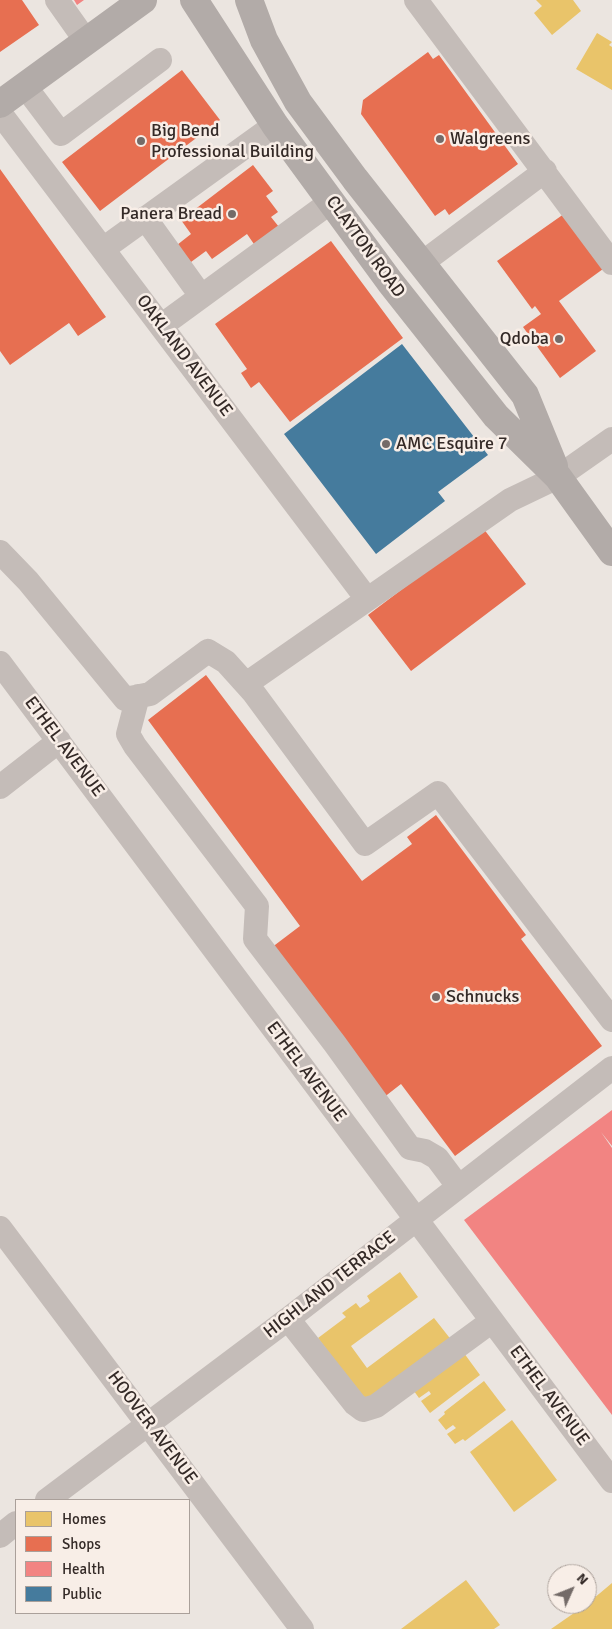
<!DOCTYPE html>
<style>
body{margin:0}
#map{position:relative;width:612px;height:1629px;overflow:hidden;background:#ebe5e0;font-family:Signika,sans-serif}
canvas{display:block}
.legend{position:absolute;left:15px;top:1499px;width:175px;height:115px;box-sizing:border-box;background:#f8eee7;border:1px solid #aaa09a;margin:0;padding:6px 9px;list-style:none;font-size:15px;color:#342a27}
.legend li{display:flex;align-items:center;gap:10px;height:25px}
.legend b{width:25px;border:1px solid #aaa09a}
.north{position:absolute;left:547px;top:1564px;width:50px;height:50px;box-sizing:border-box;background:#f8eee7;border:1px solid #aaa09a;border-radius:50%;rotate:46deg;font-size:14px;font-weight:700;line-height:20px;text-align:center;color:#342a27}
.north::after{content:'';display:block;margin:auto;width:18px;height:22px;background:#746b68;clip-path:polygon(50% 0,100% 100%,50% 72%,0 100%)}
</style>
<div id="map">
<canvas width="612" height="1629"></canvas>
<ul class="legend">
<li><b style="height:14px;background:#e9c46a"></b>Homes</li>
<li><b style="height:14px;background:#e76f51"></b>Shops</li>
<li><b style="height:14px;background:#f28482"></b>Health</li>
<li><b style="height:14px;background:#457b9d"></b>Public</li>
</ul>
<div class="north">N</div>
</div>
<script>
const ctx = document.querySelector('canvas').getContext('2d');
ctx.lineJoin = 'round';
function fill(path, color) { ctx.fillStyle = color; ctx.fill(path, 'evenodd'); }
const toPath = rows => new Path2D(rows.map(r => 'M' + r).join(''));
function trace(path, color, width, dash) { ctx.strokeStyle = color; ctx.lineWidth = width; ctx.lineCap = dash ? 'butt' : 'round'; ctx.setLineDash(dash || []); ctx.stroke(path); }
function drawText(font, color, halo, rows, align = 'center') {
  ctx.font = font + ' Signika,sans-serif'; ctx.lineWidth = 5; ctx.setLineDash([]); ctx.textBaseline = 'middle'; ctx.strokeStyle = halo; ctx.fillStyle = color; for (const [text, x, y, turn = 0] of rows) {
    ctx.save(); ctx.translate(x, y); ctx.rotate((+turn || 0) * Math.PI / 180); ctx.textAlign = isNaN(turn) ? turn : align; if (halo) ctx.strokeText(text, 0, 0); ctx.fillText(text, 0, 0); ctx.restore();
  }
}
fill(toPath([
 [536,0,573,0,581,11,552,35,534,13,542,6],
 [597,33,612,42,609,45,612,47,612,90,576,69],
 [400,1272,418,1297,351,1346,367,1368,434,1318,456,1346,366,1403,318,1338,346,1317,342,1313,356,1303,360,1308,370,1301,367,1296],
 [461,1349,480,1375,430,1413,421,1401,431,1394,429,1391,419,1398,411,1387],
 [484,1381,506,1410,465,1441,463,1439,455,1444,447,1434,456,1428,453,1425,446,1430,438,1420,445,1414,444,1412],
 [512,1420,557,1480,514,1512,470,1452],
 [466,1580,500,1625,494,1629,401,1629],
 [612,1583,612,1629,551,1629,587,1604]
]), '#e9c46a');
fill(toPath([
 [0,0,22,0,39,25,0,52],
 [428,52,433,59,439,55,518,164,449,215,445,209,435,216,361,114,363,100],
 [182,70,220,120,100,211,62,162],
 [253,165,273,191,266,196,278,212,271,217,279,227,256,247,247,234,212,259,206,251,191,262,177,245,191,234,181,220],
 [0,169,106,317,78,336,69,323,10,365,0,351],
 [571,209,603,269,559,301,596,351,560,378,523,327,541,314,535,306,532,309,497,261],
 [331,241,403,338,290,422,259,382,251,388,241,373,247,369,215,324],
 [483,528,526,584,411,671,368,615],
 [206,675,362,881,412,844,407,837,436,815,526,935,521,939,602,1046,455,1156,401,1084,383,1098,271,948,300,926,148,720]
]), '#e76f51');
fill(toPath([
 [74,0,84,0,77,5],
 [612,1110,612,1146,601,1132,612,1148,612,1415,464,1220]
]), '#f28482');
fill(toPath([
 [402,344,488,455,438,492,445,501,376,554,284,434]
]), '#457b9d');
trace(toPath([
 [57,0,86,41],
 [416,0,612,263],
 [24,85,61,134,160,60],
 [0,113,367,599],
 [145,218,201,296],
 [103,249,275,125],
 [422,263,545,171],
 [161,326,332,201],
 [0,552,28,581,125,699,150,694,208,651,226,662,253,692,365,844,438,793,612,1020],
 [0,663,612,1481],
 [246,684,510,500,558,477,612,439],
 [138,696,128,734,135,746,257,906,255,939,335,1044,410,1148,425,1151,437,1158,458,1186],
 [0,787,59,741],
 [0,1228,302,1629],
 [288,1319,355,1404,363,1410,376,1406,492,1321],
 [47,1500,288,1319,612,1068],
 [0,1536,16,1523]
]), '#c4bcb8', 24);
trace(toPath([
 [194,0,275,125,390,282,496,416,558,477,612,552],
 [249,0,264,40,298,102,355,179,525,395,554,466],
 [0,104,143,0]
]), '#b2aba8', 28);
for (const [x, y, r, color] of [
 [440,139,5,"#746b68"],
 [141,141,5,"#746b68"],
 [232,214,5,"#746b68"],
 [559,339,5,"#746b68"],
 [386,444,5,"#746b68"],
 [436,997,5,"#746b68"]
]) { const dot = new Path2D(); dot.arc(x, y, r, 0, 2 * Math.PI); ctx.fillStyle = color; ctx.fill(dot); trace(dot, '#f8eee7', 2); }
drawText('18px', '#342a27', '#f8eee7', [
 ["Big Bend",151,131],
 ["Professional Building",151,152],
 ["Walgreens",450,139],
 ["Panera Bread",222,214,"right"],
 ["Qdoba",549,339,"right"],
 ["AMC Esquire 7",396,444],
 ["Schnucks",446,997]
], 'left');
drawText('18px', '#342a27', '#f8eee7', [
 ["CLAYTON ROAD",365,247,54],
 ["OAKLAND AVENUE",184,356,53],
 ["ETHEL AVENUE",64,747,53],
 ["ETHEL AVENUE",306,1072,53],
 ["HIGHLAND TERRACE",330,1285,-38],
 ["ETHEL AVENUE",549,1396,53],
 ["HOOVER AVENUE",152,1428,53]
]);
</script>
